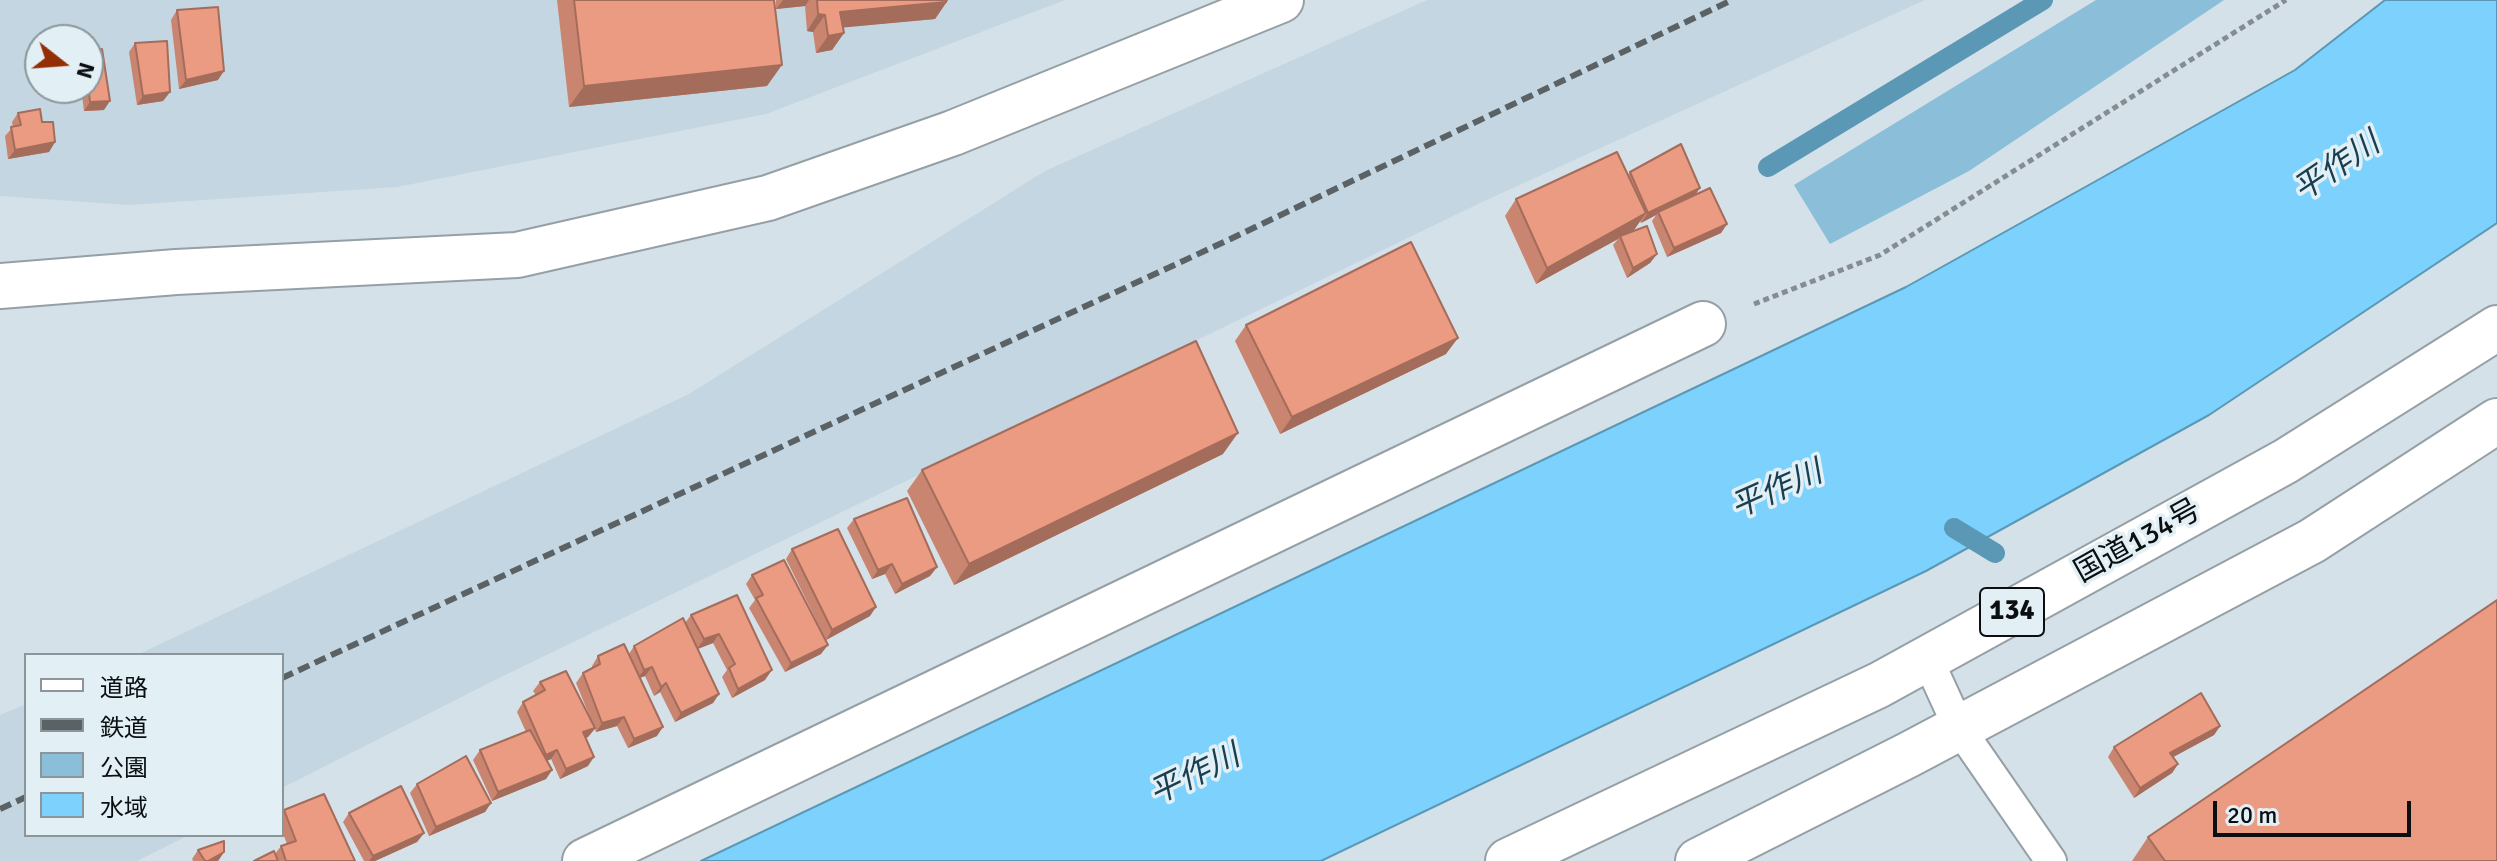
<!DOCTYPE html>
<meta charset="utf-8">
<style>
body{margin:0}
#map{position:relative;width:2497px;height:861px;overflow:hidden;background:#d5e1e8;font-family:Signika,"Noto Sans JP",sans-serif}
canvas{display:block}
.legend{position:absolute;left:24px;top:653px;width:260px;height:184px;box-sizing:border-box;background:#e2eff5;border:2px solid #8c959a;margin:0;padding:10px 14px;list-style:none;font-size:24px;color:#0b0f11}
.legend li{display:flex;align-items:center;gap:16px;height:40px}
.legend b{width:40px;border:2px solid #8c959a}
.north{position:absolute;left:24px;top:24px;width:80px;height:80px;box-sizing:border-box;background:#e2eff5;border:2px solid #8c959a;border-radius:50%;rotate:107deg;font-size:22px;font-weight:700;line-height:32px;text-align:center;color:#0b0f11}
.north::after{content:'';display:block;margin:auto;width:28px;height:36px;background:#942e05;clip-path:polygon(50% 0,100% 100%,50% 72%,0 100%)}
.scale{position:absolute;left:2213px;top:801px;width:198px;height:36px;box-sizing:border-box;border:4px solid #0b0f11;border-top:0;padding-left:10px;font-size:24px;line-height:28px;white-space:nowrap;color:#0b0f11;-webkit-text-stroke:6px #e2eff5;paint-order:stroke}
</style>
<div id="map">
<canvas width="2497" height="861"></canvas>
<ul class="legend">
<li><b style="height:10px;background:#fff"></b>道路</li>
<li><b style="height:10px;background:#5b6266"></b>鉄道</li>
<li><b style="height:22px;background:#8abed9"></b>公園</li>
<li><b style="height:22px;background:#7cd2fc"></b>水域</li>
</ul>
<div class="north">N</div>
<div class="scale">20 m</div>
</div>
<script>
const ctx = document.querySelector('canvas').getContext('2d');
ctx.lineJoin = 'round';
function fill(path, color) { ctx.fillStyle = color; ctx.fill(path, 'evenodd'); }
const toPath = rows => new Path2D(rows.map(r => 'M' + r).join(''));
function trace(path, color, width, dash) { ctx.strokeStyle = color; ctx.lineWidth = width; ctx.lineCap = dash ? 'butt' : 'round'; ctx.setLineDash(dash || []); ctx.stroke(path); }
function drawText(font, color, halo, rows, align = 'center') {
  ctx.font = font + ' Signika,"Noto Sans JP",sans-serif'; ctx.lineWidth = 7; ctx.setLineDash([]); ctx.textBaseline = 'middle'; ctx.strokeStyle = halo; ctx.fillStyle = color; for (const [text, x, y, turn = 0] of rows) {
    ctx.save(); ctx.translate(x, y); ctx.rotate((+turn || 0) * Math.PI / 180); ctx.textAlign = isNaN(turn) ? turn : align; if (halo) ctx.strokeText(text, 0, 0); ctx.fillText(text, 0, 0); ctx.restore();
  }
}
fill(toPath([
 [0,0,1065,0,766,114,397,187,129,205,0,196],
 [40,40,88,40,88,88,40,88],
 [1427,0,1925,0,1480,203,497,679,282,788,282,655,137,655,689,394,1045,171],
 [26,704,26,835,189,835,137,861,0,861,0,715]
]), '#c3d6e1');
fill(toPath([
 [2096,0,2224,0,1969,171,1830,244,1794,185]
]), '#8abed9');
const water = toPath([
 [2385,0,2497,0,2497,223,2209,415,1926,571,1321,861,701,861,1906,287,2295,70,2385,0]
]);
fill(water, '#7cd2fc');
trace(water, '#5a98b6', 2);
trace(toPath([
 [1768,167,2043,0],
 [1954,528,1995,553]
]), '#5a98b6', 20);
const lane = toPath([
 [1927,658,1959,728,2051,861]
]);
const street = toPath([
 [585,861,1703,324]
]);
const secondary = toPath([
 [0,286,176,272,517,255,768,198,953,133,1281,0]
]);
const highway = toPath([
 [1508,861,1879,685,2286,461,2497,328],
 [1698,861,1908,755,2312,541,2497,421]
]);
trace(lane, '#95a0a6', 34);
trace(street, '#95a0a6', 48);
trace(secondary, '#95a0a6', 48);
trace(highway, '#95a0a6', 48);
trace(toPath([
 [1754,304,1880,255,2286,0]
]), '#858d92', 5, [6, 4]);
trace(lane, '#fff', 30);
trace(street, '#fff', 44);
trace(secondary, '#fff', 44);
trace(highway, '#fff', 44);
trace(toPath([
 [282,678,1224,242,1732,0],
 [0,809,26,797]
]), '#5b6266', 6, [12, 6]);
fill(toPath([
 [557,0,774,0,767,86,569,107],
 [776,0,948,0,935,19,842,27,844,33,832,50,816,53,813,32,807,31,805,6,776,9],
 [177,10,218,80,179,89,171,20],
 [135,43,170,92,163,101,137,105,129,52],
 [81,88,88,88,104,110,84,111],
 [18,113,42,122,55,142,49,152,8,159,5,136,13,127,12,122],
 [1630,172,1696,194,1727,224,1721,233,1667,257,1652,221,1656,215,1641,223,1640,221,1634,230,1629,233,1657,254,1650,263,1627,278,1613,245,1618,239,1536,284,1505,216,1516,199,1628,175],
 [1246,325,1446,354,1280,434,1235,341],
 [1223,454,954,585,907,491,922,470],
 [854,519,937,567,930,576,895,594,885,574,872,579,847,528],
 [792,549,870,616,826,640,786,559],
 [752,575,821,654,785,672,749,608,755,600,746,584],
 [737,595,765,680,732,698,722,677,727,670,713,643,698,649,719,694,713,703,675,722,660,692,654,696,645,676,640,678,657,736,628,748,617,726,596,732,595,729,588,737,586,738,588,766,560,779,551,759,547,761,552,770,546,779,492,801,473,760,480,750,526,732,517,712,523,702,536,695,533,691,540,682,592,722,576,683,583,673,592,668,592,666,598,656,629,654,634,646,685,623,691,615],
 [2220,726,2214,735,2173,757,2178,764,2172,773,2134,798,2108,757,2114,747],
 [417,784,491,803,485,812,429,836,410,793],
 [284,810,355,861,254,861,275,854,281,846,287,844,282,831,282,813],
 [349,813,424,833,417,842,375,861,364,861,343,822],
 [2148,837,2497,861,2132,861],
 [198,850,224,852,218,861,193,861,192,859]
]), '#ca8570');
fill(toPath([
 [783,0,809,0,805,6,776,9],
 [936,0,948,0,935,19,828,29,840,12],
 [818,14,825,15,813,32,807,31],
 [844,33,832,50,816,53,828,36],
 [782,65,767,86,569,107,584,86],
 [224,71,218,80,179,89,186,80],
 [170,92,163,101,137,105,143,96],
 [110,101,104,110,84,111,90,102],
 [55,142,49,152,8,159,15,150],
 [1700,188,1694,197,1658,212,1656,215,1641,223,1648,213],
 [1646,213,1634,230,1620,237,1620,236,1618,239,1536,284,1547,268],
 [1727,224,1721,233,1667,257,1674,248],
 [1657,254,1650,263,1627,278,1633,268],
 [1458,338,1446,354,1280,434,1292,417],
 [1238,433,1223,454,954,585,969,564],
 [892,564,885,574,872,579,878,570],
 [937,567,930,576,895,594,902,584],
 [876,607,870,616,826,640,832,630],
 [719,634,713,643,697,649,704,639],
 [828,645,821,654,785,672,791,663],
 [652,667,645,676,637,679,644,670],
 [772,670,765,680,732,698,738,689],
 [666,683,660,692,654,696,661,687],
 [719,694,713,703,675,722,681,713],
 [624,717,617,726,596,732,602,723],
 [2220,726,2214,735,2164,762,2170,753],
 [663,727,657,736,628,748,634,739],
 [595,728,588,737,577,741,583,732],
 [557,750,551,759,540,764,546,755],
 [594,757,588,766,560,779,566,769],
 [2178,764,2172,773,2134,798,2140,788],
 [552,770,546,779,492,801,498,792],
 [491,803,485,812,429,836,436,827],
 [424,833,417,842,375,861,369,861,373,856],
 [224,852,218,861,208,861]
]), '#a46c5b');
const building = toPath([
 [574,0,774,0,782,65,584,86,574,0],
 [817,0,946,0,946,2,840,12,844,33,828,36,825,15,818,14,817,0],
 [218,7,224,71,186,80,177,10,218,7],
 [167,41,170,92,143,96,135,43,167,41],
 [102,49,110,101,90,102,88,85,88,50,102,49],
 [40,109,42,122,53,122,55,142,15,150,11,127,21,125,18,113,40,109],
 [1681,144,1700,188,1648,213,1630,172,1681,144],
 [1617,152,1646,213,1547,268,1516,199,1617,152],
 [1710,188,1727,224,1674,248,1658,212,1710,188],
 [1647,226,1657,254,1633,268,1620,236,1647,226],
 [1411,242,1458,338,1292,417,1246,325,1411,242],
 [1196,341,1238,433,969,564,922,470,1196,341],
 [907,498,937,567,902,584,892,564,878,570,854,519,907,498],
 [838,529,876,607,832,630,792,549,838,529],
 [784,560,828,645,791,663,756,598,763,595,752,575,784,560],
 [737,595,772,670,738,689,729,668,735,664,719,634,704,639,691,615,737,595],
 [2497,600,2497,861,2165,861,2148,837,2497,600],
 [683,618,719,694,681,713,666,683,661,687,652,667,644,670,634,646,683,618],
 [624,644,663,727,634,739,624,717,602,723,583,673,600,664,598,656,624,644],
 [566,671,595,728,583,732,594,757,566,769,557,750,546,755,523,702,545,690,540,682,566,671],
 [2201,693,2220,726,2170,753,2178,764,2140,788,2114,747,2201,693],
 [530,730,552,770,498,792,480,750,530,730],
 [466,756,491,803,436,827,417,784,466,756],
 [401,786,424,833,373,856,349,813,401,786],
 [324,794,355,861,286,861,281,846,296,841,284,810,324,794],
 [224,841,224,852,208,861,205,861,198,850,224,841],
 [274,851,278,861,254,861,274,851]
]);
fill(building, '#eb9b82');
trace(building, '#a46c5b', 2);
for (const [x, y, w] of [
 [2012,612,64]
]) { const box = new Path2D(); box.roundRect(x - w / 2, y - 24, w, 48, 6); ctx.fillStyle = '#e2eff5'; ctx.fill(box); trace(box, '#0b0f11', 2); }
drawText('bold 28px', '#0b0f11', null, [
 ["134",2012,612]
]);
drawText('30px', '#0b0f11', '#e2eff5', [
 ["国道134号",2138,542,-29]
]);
drawText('italic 32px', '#183e50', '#e2eff5', [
 ["平作川",2337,168,-34],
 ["平作川",1777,491,-24],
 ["平作川",1195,776,-26]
]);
</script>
